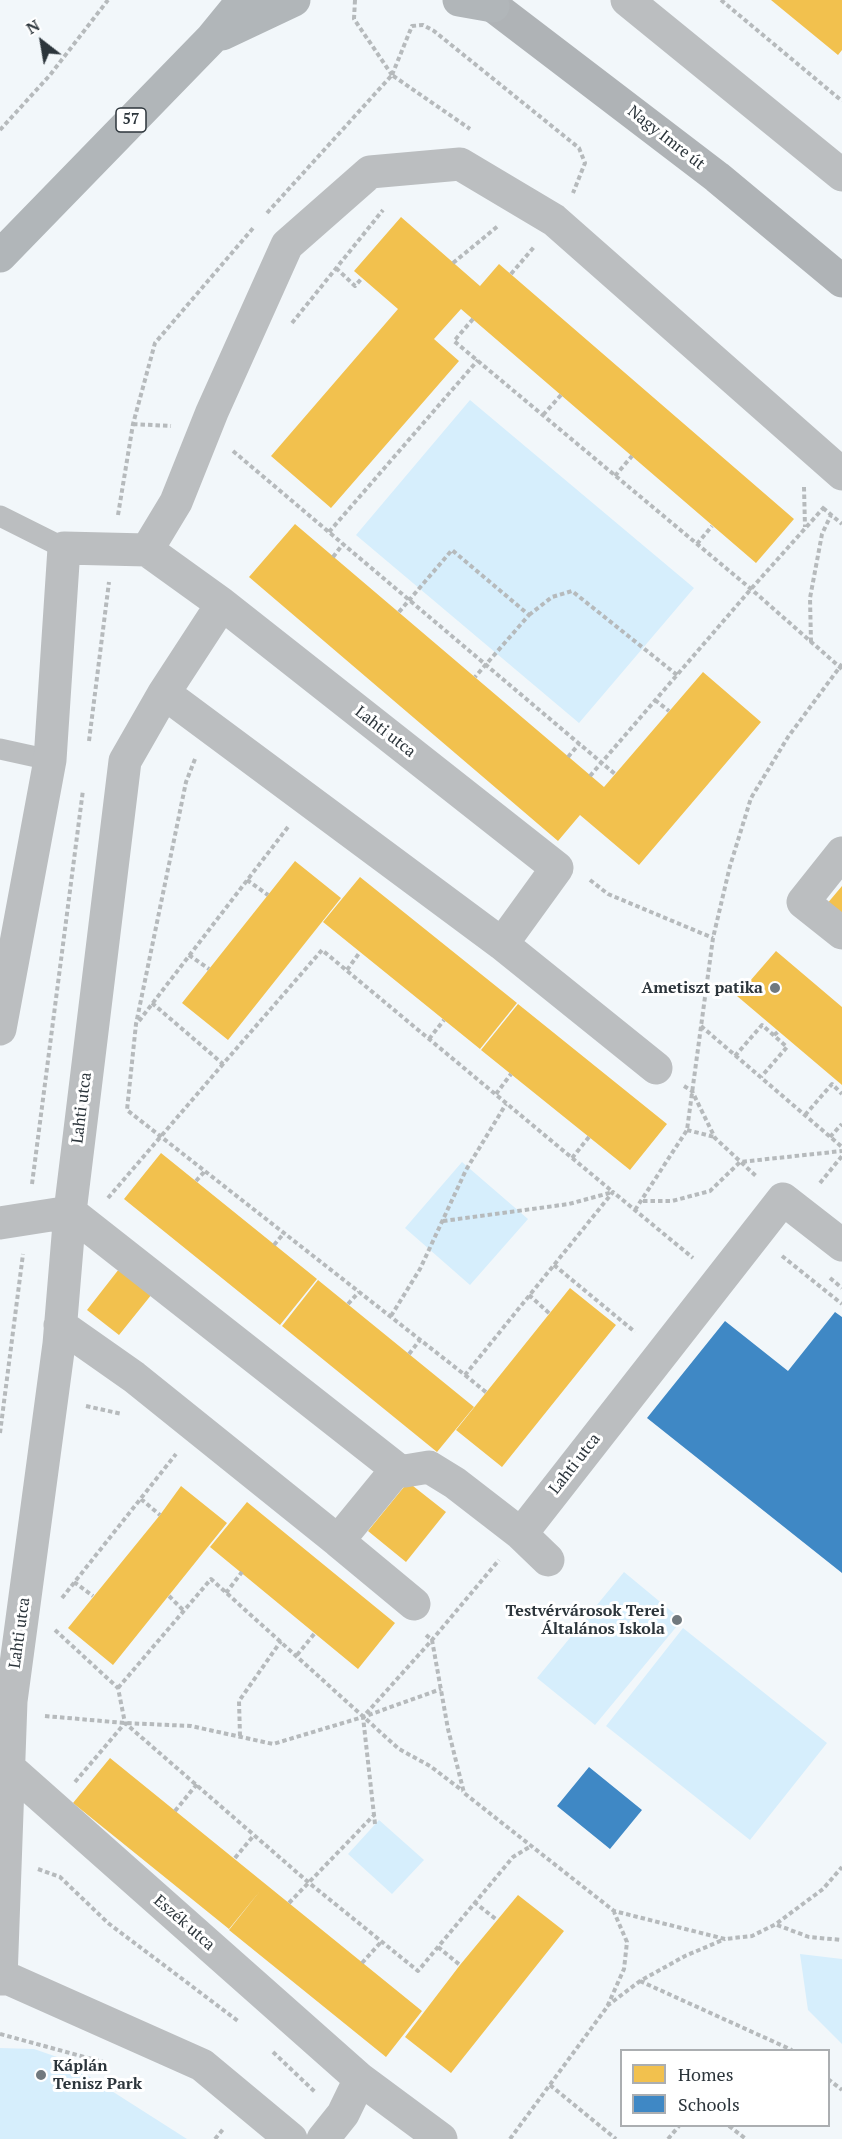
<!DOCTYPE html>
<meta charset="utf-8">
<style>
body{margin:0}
#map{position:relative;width:842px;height:2139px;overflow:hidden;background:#f2f7fa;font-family:"PT Serif",serif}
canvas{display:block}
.legend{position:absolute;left:620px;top:2049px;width:210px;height:78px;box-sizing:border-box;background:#fff;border:2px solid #abaeb1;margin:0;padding:8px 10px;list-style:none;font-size:18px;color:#2c353b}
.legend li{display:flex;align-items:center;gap:12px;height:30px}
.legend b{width:30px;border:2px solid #abaeb1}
.north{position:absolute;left:12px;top:12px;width:60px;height:60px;-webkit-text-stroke:4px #fff;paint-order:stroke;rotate:329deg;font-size:16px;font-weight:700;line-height:24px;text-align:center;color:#2c353b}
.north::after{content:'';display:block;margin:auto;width:21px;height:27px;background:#2c353b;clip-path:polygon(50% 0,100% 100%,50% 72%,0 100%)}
</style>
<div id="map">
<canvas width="842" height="2139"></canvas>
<ul class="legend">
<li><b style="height:16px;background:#f2c14e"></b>Homes</li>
<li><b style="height:16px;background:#3f88c5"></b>Schools</li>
</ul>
<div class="north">N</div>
</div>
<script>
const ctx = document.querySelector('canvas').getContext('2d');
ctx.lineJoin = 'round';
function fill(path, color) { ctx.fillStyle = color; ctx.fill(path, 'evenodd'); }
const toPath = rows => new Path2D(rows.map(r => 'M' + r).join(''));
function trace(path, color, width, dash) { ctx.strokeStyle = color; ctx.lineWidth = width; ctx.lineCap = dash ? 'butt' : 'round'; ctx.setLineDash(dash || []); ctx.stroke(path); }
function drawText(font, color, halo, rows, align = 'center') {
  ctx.font = font + ' "PT Serif",serif'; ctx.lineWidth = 6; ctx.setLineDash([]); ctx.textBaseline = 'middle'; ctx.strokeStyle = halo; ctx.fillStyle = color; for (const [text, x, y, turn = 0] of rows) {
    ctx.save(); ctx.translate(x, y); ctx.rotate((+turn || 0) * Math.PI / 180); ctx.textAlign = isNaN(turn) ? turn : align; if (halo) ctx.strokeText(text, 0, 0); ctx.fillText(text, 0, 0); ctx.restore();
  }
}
fill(toPath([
 [470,400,694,588,579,723,356,535],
 [462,1162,528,1219,470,1285,405,1228],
 [624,1572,682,1620,595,1725,537,1678],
 [683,1628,827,1743,750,1840,606,1726],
 [379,1820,424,1860,392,1894,348,1854],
 [800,1954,842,1959,842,2044,808,2010],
 [0,2048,34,2049,60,2058,187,2139,0,2139]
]), '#d6eefc');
fill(toPath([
 [771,0,842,0,842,50,838,55],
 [401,217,480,286,499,264,794,519,756,563,461,309,434,339,459,361,331,508,271,456,398,309,354,271],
 [295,524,604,787,703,672,761,722,639,865,580,815,558,841,249,577],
 [295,861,341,898,228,1040,182,1003],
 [360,877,517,1003,480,1049,323,922],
 [842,886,842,918,826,905],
 [776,951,842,1007,842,1085,737,996],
 [518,1004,667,1124,630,1170,481,1050],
 [161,1153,317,1279,280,1325,124,1199],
 [119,1269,152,1294,119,1335,87,1310],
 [318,1280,474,1407,437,1452,282,1326],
 [570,1288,616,1325,502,1467,456,1430],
 [408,1482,446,1512,406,1562,368,1531],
 [181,1486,227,1523,113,1665,68,1628,160,1515],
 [247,1502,395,1623,358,1669,210,1547],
 [110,1758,422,2011,386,2057,229,1930,260,1891,229,1929,73,1803],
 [518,1895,564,1931,451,2073,405,2037,460,1965]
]), '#f2c14e');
fill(toPath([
 [835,1312,842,1317,842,1573,647,1418,725,1321,788,1371],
 [589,1767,642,1810,610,1849,557,1806]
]), '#3f88c5');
trace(toPath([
 [355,0,354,19,392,75],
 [721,0,842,101],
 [392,75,412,26,423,25,434,31,579,148,585,163,573,193],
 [0,130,50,75,108,0],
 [267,213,392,75,470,129],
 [453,263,498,226],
 [336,268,355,286,362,278],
 [511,274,534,247],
 [473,319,454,341,751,589,842,669],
 [292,323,383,210],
 [543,415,561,395],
 [133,424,171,426],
 [233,451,615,774],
 [615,476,632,456],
 [804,487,805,527],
 [823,508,842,524],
 [118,515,133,424,155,343,254,227],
 [329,532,478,360],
 [697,544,712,526],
 [333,557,343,544],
 [399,612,452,550,529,615,475,677],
 [529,615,552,597,572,591,677,675],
 [811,642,810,598,822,534,831,515],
 [655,700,669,711],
 [89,741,109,582],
 [568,757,579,744],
 [195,759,186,782,136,1024,127,1110,465,1375,613,1192,693,1258],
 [590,776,751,589,826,505],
 [247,880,268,895],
 [590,880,608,894,713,938],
 [189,955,209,969],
 [347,970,360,952],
 [152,1003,223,1064,322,950,613,1192],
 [139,1021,288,827],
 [701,1026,842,1147],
 [774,1035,779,1031],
 [429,1039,444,1020],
 [735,1056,762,1025,787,1047,761,1077],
 [684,1086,692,1091,715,1138,757,1177],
 [496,1094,511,1074],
 [805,1115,832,1084,842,1094],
 [687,1130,715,1137],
 [830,1137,842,1124],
 [572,1158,589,1137],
 [196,1181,205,1171],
 [820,1183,842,1156],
 [32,1184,83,790],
 [108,1198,223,1064],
 [643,1201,672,1201,710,1191,740,1162,842,1151],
 [635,1210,687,1130,713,938,730,866,751,798,788,737,842,664],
 [443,1221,569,1204,613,1192],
 [274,1245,284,1233],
 [782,1256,842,1304],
 [554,1265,635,1332],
 [830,1278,842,1288],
 [529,1295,550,1314],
 [348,1304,359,1292],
 [391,1316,420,1269,466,1170,506,1104],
 [409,1354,420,1340],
 [465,1375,487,1393],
 [86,1406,122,1414],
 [0,1433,23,1254],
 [141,1499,160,1515],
 [74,1582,93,1596],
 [226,1593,242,1572],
 [169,1596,183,1610],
 [62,1598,176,1454],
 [55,1630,118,1688,125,1723,308,1882,418,1971,513,1857,531,1846],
 [426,1635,432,1640,448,1729,464,1793,614,1911,725,1939,752,1936,776,1924,823,1889,842,1867],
 [297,1655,315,1633],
 [118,1688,211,1579,399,1749,430,1766,463,1791],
 [45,1716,125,1723,191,1726,273,1744,363,1717,441,1689],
 [240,1736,239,1701,281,1641],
 [75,1782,125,1723],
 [175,1811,197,1784],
 [375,1824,363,1717,432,1640,499,1560],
 [235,1858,254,1835],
 [38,1869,60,1877,108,1923,238,2021],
 [474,1902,497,1920],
 [289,1903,374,1815],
 [777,1925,809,1937,842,1940],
 [438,1947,460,1965],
 [362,1963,381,1942],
 [640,1981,792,2050],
 [607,2006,640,1981,685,1956,725,1939],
 [0,2034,103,2062],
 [273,2052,315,2092],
 [828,2079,842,2090],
 [550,2085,616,2139],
 [729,2126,746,2139],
 [215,2139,224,2128],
 [510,2139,607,2007,624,1969,627,1942,614,1912],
 [668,2139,679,2126]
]), '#b6babc', 4, [4.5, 3]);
trace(toPath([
 [0,516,64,548],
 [0,749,50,760]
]), '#bbbec0', 21);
trace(toPath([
 [627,0,842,175],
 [147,550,176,502,212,412,287,245,370,172,460,164,554,220,842,474],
 [842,853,803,902,842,933],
 [502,944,656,1068],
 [0,1029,50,760,64,548,147,550,222,604],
 [0,1223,70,1212,397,1469],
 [60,1325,134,1377,338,1541,397,1469,405,1471,429,1467,455,1483,521,1534,783,1199,842,1245],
 [521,1534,548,1560],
 [338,1541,414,1604],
 [9,1768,360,2079,441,2139],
 [0,1979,9,1979,202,2065,291,2139],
 [1,1979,11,1701,59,1344,70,1212,125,761,164,693,222,604,557,868,502,944,164,693],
 [323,2139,343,2114,360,2079]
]), '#bbbec0', 33);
trace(toPath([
 [485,0,717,177,842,281]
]), '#afb3b6', 33);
trace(toPath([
 [459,0,493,6],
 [222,34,294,0],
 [0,256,212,38,243,0]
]), '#b1b6b9', 33);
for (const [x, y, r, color] of [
 [775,988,6,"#71797e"],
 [677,1620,6,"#71797e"],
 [41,2075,6,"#71797e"]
]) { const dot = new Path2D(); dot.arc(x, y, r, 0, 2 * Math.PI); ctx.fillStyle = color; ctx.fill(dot); trace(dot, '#fff', 2); }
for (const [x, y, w] of [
 [131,120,30]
]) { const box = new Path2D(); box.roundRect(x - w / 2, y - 12, w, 24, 4.5); ctx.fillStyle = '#fff'; ctx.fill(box); trace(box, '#2c353b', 1.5); }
drawText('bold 15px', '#2c353b', null, [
 ["57",131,120]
]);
drawText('16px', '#2c353b', '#fff', [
 ["Nagy Imre út",666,138,38],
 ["Lahti utca",385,732,38],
 ["Lahti utca",82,1108,-83],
 ["Lahti utca",575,1464,-52],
 ["Lahti utca",20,1633,-82],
 ["Eszék utca",184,1923,41]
]);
drawText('bold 16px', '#2c353b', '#fff', [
 ["Ametiszt patika",763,988],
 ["Testvérvárosok Terei",665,1611],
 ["Általános Iskola",665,1629],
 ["Káplán",53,2066,"left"],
 ["Tenisz Park",53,2084,"left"]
], 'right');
</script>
